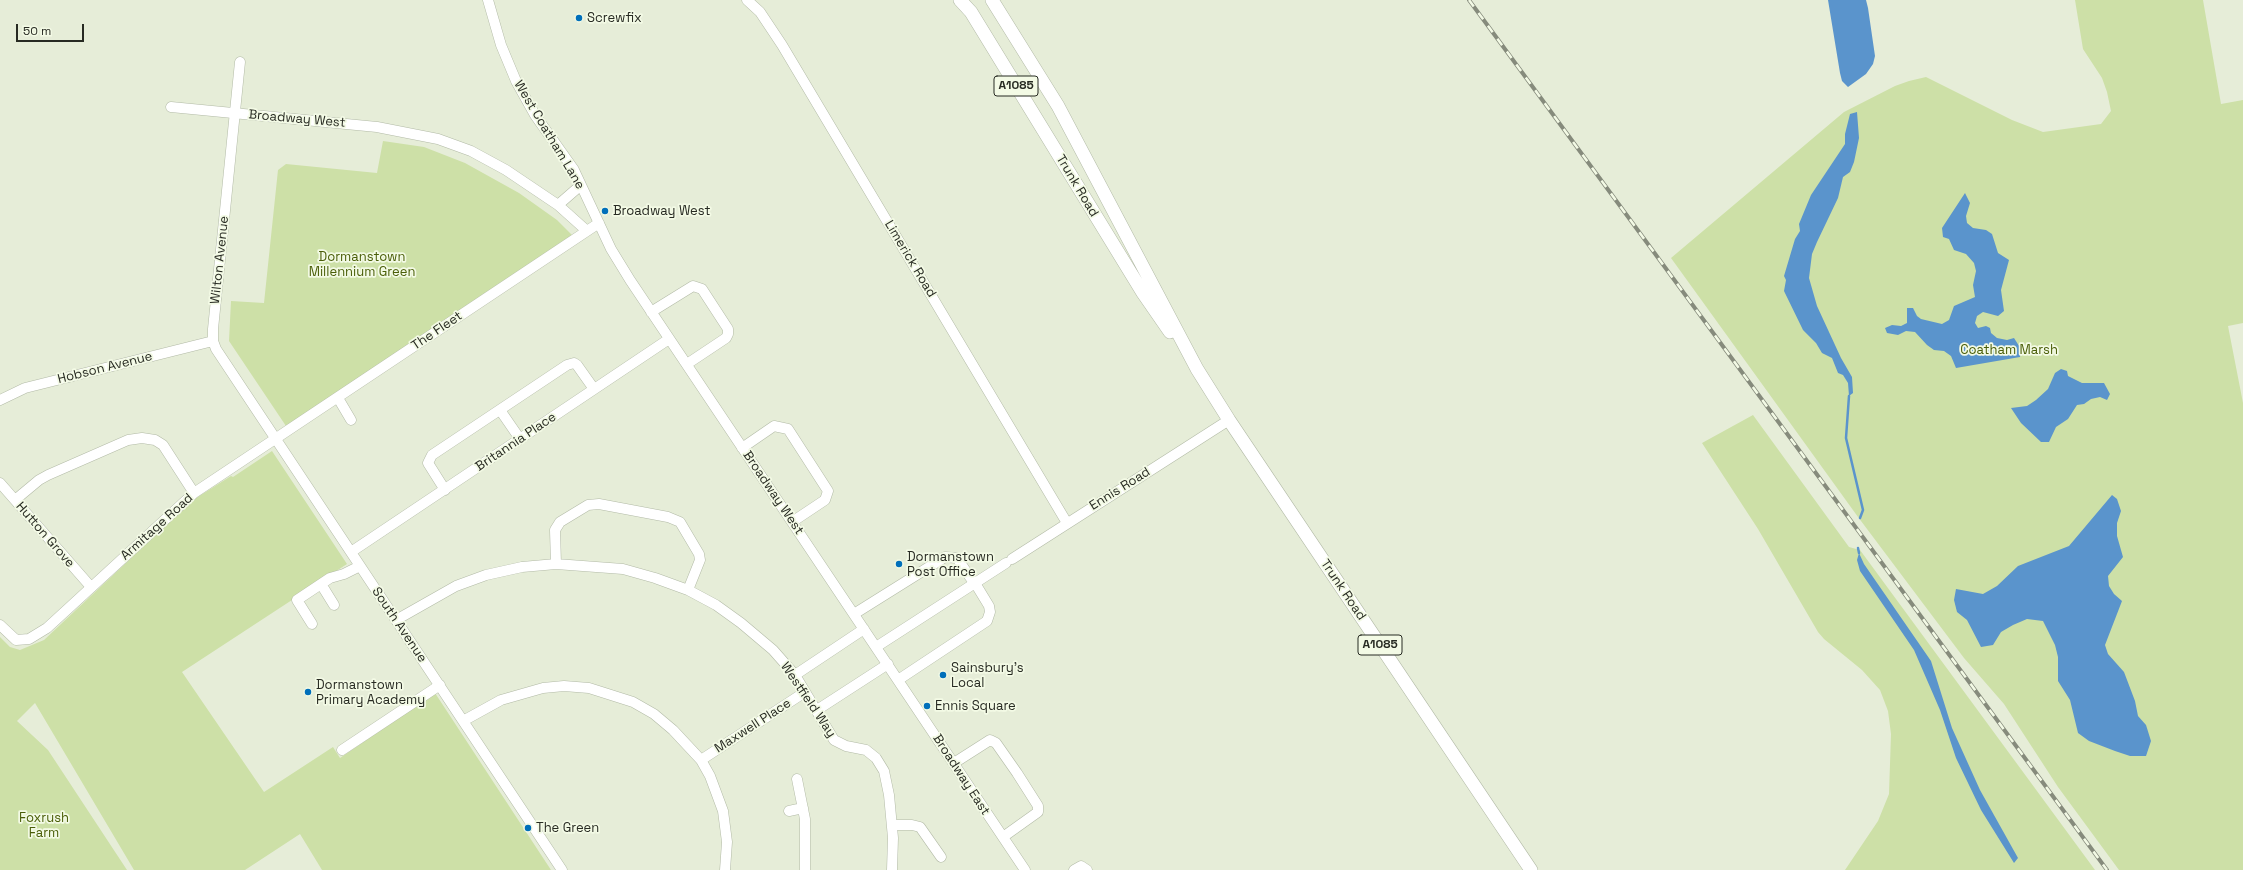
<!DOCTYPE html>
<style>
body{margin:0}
#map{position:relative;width:2243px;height:870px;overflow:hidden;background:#e6edd8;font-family:"Space Grotesk",sans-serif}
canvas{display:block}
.scale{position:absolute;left:16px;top:24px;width:68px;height:18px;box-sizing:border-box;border:2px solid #272a22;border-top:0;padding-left:5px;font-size:12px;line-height:14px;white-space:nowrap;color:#272a22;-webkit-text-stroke:3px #f3fae5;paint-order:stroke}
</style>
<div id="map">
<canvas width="2243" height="870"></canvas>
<div class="scale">50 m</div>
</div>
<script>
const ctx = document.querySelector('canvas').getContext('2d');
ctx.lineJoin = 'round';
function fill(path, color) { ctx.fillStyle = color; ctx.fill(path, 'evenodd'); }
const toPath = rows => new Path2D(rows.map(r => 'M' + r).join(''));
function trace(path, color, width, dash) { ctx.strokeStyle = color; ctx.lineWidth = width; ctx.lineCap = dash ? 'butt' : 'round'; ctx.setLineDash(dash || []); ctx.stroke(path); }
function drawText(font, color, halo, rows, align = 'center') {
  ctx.font = font + ' "Space Grotesk",sans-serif'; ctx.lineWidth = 3.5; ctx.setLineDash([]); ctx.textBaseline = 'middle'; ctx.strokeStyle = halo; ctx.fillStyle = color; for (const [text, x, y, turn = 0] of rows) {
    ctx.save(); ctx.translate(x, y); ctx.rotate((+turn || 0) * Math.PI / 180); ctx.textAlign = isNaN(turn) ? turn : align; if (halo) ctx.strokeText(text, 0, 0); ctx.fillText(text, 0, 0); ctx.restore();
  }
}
fill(toPath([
 [2075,0,2203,0,2221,104,2243,100,2243,323,2228,326,2243,403,2243,870,2119,870,2058,787,2004,704,1964,658,1858,517,1671,258,1844,112,1895,86,1909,81,1926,77,2012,120,2043,132,2101,124,2111,111,2107,92,2102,78,2083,49],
 [383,141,424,147,465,163,519,193,557,220,572,235,286,426,229,341,231,301,264,303,278,170,286,164,377,173],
 [1753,415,1849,547,1860,550,2095,870,1845,870,1878,821,1889,794,1891,734,1888,711,1880,690,1862,670,1824,639,1818,632,1758,529,1702,443],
 [272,451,347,564,182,672,264,792,333,747,340,758,435,693,551,870,322,870,300,834,245,870,134,870,35,703,17,721,48,750,127,870,0,870,0,637,10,647,20,650,44,640,193,500,231,476,233,477]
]), '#cde0a7');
fill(toPath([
 [1828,0,1866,0,1868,8,1875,56,1873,64,1866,74,1848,87,1842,81,1840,73],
 [1857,112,1859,138,1854,162,1850,172,1843,177,1838,198,1817,242,1812,254,1809,278,1817,306,1841,358,1852,377,1853,393,1849,396,1848,383,1843,375,1838,373,1832,358,1822,353,1816,343,1803,330,1784,291,1786,280,1784,276,1795,239,1800,231,1799,224,1811,195,1845,144,1845,134,1850,114],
 [1965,193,1970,203,1966,216,1967,223,1973,228,1986,230,1992,234,1998,253,2009,260,2001,290,2004,311,1998,316,1983,312,1977,316,1975,323,1978,328,1986,326,1990,328,1991,333,1997,338,2007,340,2014,338,2021,349,2020,357,1956,368,1951,356,1944,351,1934,350,1927,345,1915,332,1906,331,1898,335,1887,333,1885,328,1892,325,1901,326,1907,323,1907,308,1913,308,1917,316,1921,319,1942,324,1949,320,1954,306,1975,297,1973,285,1976,271,1974,263,1966,254,1954,250,1949,239,1943,237,1942,228],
 [2061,369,2067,371,2068,376,2082,383,2104,383,2110,394,2107,400,2100,397,2091,399,2084,404,2077,405,2068,419,2056,427,2049,442,2041,442,2021,423,2011,408,2027,406,2036,400,2048,389,2055,373],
 [2112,495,2117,499,2121,511,2117,523,2117,536,2123,557,2108,576,2109,586,2114,594,2122,601,2105,645,2108,654,2124,672,2135,701,2138,716,2146,725,2151,741,2146,756,2130,756,2115,751,2089,741,2078,733,2070,700,2058,681,2058,657,2055,645,2043,621,2027,619,2013,625,2001,632,1993,645,1981,647,1967,620,1957,612,1954,600,1956,589,1983,594,1997,586,2018,566,2069,546],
 [1859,553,1864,564,1931,661,1952,728,1980,790,2018,858,2014,863,1981,810,1956,758,1940,710,1914,650,1860,571,1857,560]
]), '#5a94cc');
trace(toPath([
 [1849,396,1846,438,1863,510,1860,518],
 [1858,548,1859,553]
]), '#5a94cc', 2.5);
const minor = toPath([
 [488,0,501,45,516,81,535,115,574,170,611,249,630,280,1025,870],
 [747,0,760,12,782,45,1067,523],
 [240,62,213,329,213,341,216,349,562,870],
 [171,107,377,127,438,139,471,151,506,170,558,205,587,231],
 [558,205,581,185],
 [651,312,693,286,702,289,728,329,728,334,726,338,687,364],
 [338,398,351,420],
 [0,400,25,388,213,341],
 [500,410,520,439],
 [742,448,774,426,788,429,828,491,825,500,792,522],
 [0,483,91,587],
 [445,490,428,463,432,455,567,365,574,363,577,365,594,389],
 [15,500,39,480,48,475,128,440,142,438,155,440,163,445,194,493],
 [351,552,669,339],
 [1012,559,1229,420],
 [556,564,555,530,560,522,588,505,599,504,668,517,680,522,699,554,700,560,688,590],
 [321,584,334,605],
 [854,614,945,557,957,558,974,583],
 [396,620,456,586,486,575,522,567,556,564,623,569,655,578,688,590,716,605,741,623,773,650,795,675,834,740,846,746,866,750,876,758,884,771,889,795,893,838,892,870],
 [312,624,297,600,330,578,344,574,360,566],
 [0,625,16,640,29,639,47,628,194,493,599,223],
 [876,647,1006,563],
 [795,675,864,629],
 [898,680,987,621,990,612,989,606,975,583],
 [817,710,888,664],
 [463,721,501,700,543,688,564,686,589,688,633,702,654,714,673,730,701,760,710,776,723,811,727,842,725,870],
 [342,750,440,685],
 [701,760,805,692],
 [954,763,990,740,996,743,1017,773,1038,806,1038,812,1003,837],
 [797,779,805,819,805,870],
 [789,811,803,808],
 [892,825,912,825,920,827,941,857],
 [1074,870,1081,866,1087,870]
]);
const major = toPath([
 [960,0,971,12,1143,293,1170,332],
 [992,0,1058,106,1197,369,1229,420,1531,870]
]);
trace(minor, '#b2baa6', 11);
trace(major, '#b2baa6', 14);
trace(minor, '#fff', 10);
trace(major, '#fff', 13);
const rail = toPath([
 [1469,0,2107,870]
]);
trace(rail, '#868b7c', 4);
trace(rail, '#f3fae5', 2.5, [8]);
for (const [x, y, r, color] of [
 [579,18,4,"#006fba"],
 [605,211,4,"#006fba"],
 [899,564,4,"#006fba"],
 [943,675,4,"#006fba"],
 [308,692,4,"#006fba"],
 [927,706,4,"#006fba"],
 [528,828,4,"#006fba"]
]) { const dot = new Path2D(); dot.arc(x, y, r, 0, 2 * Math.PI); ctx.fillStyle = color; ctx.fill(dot); trace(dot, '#f3fae5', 1.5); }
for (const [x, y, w] of [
 [1016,86,44],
 [1380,645,44]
]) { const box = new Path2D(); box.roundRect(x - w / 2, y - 10, w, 20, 3); ctx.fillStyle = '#f3fae5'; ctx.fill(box); trace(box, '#272a22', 1); }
drawText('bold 12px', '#272a22', null, [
 ["A1085",1016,86],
 ["A1085",1380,645]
]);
drawText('13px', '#272a22', '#f3fae5', [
 ["Screwfix",587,18],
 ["Broadway West",613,211],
 ["Dormanstown",907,557],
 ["Post Office",907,572],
 ["Sainsbury's",951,668],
 ["Local",951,683],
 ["Dormanstown",316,685],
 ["Primary Academy",316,700],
 ["Ennis Square",935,706],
 ["The Green",536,828]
], 'left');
drawText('13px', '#272a22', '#f3fae5', [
 ["Broadway West",297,119,5],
 ["West Coatham Lane",549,135,59],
 ["Trunk Road",1077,186,59],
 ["Limerick Road",910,259,59],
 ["Wilton Avenue",220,260,-84],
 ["The Fleet",437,331,-34],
 ["Hobson Avenue",105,368,-14],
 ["Britannia Place",516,442,-34],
 ["Ennis Road",1120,489,-32],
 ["Broadway West",773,493,56],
 ["Armitage Road",157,527,-42],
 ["Hutton Grove",45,535,49],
 ["Trunk Road",1343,590,56],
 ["South Avenue",399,625,56],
 ["Westfield Way",808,700,56],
 ["Maxwell Place",753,726,-33],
 ["Broadway East",961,775,57]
]);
drawText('13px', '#4a5e08', '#f3fae5', [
 ["Dormanstown",362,257],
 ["Millennium Green",362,272],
 ["Coatham Marsh",2009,350],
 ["Foxrush",44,818],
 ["Farm",44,833]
]);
</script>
